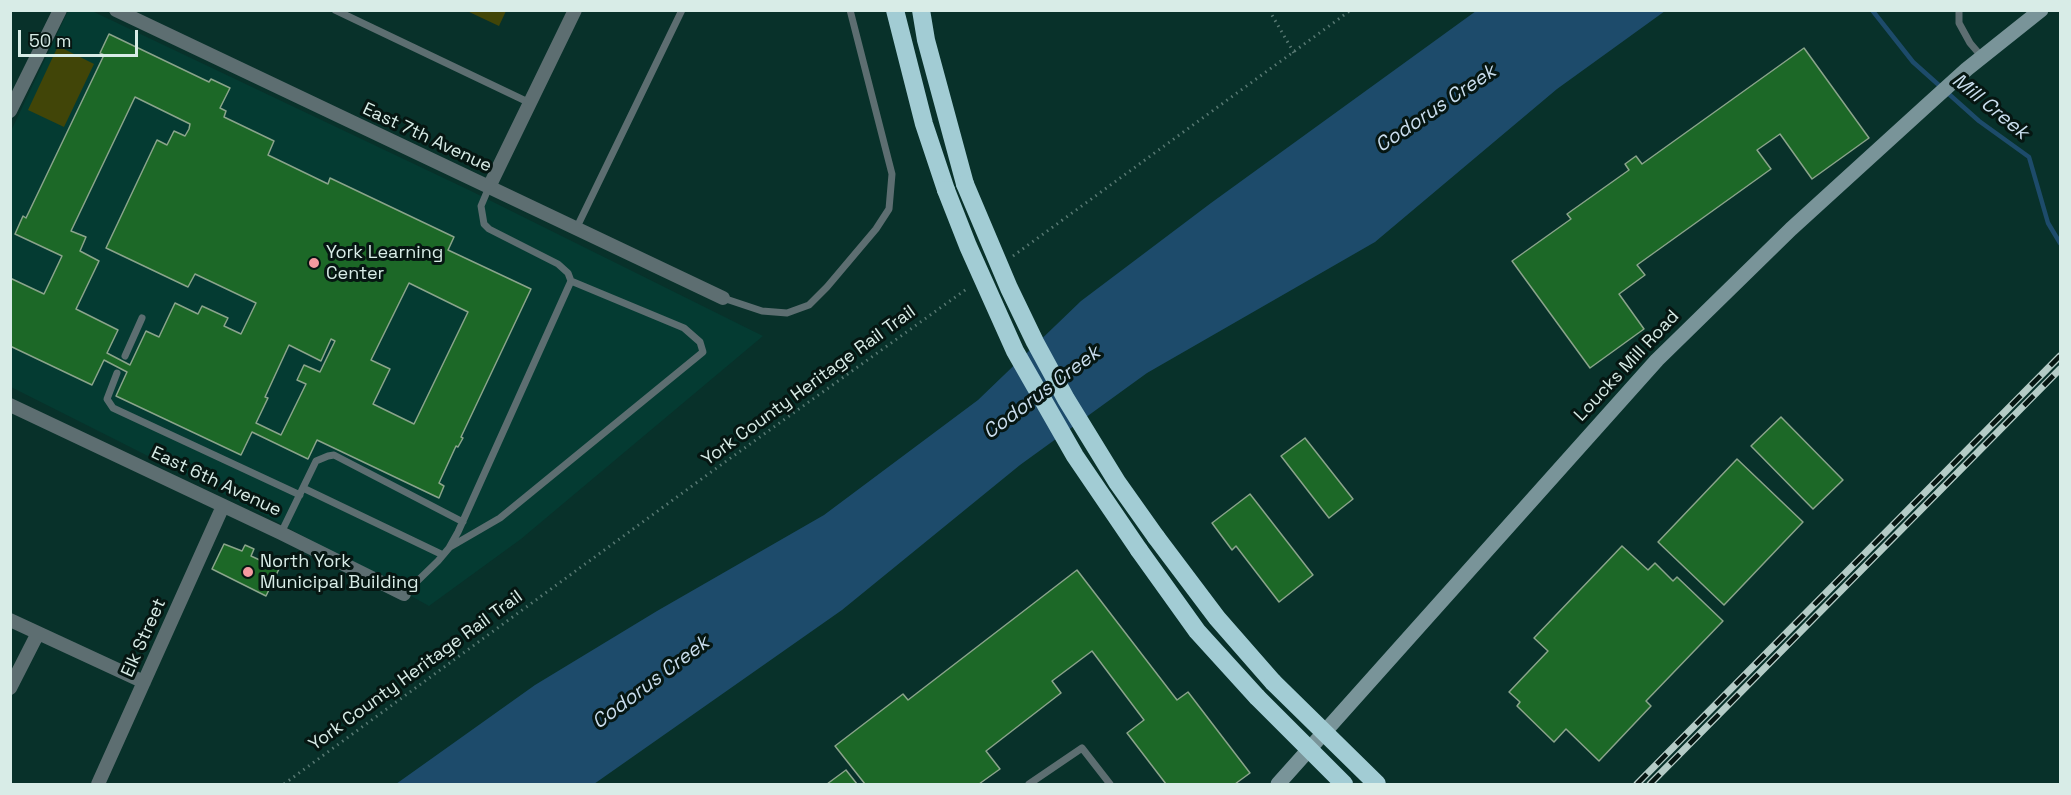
<!DOCTYPE html>
<style>
body{margin:0}
#map{position:relative;width:2071px;height:795px;overflow:hidden;background:#08312a;font-family:"Space Grotesk",sans-serif}
canvas{display:block}
.frame{position:absolute;inset:0;border:12px solid #d8ece7;pointer-events:none}
.scale{position:absolute;left:18px;top:30px;width:120px;height:27px;box-sizing:border-box;border:3px solid #d8ece7;border-top:0;padding-left:8px;font-size:18px;line-height:21px;white-space:nowrap;color:#d8ece7;-webkit-text-stroke:4px #061612;paint-order:stroke}
</style>
<div id="map">
<canvas width="2071" height="795"></canvas>
<div class="frame"></div>
<div class="scale">50 m</div>
</div>
<script>
const ctx = document.querySelector('canvas').getContext('2d');
ctx.lineJoin = 'round';
function fill(path, color) { ctx.fillStyle = color; ctx.fill(path, 'evenodd'); }
const toPath = rows => new Path2D(rows.map(r => 'M' + r).join(''));
function trace(path, color, width, dash) { ctx.strokeStyle = color; ctx.lineWidth = width; ctx.lineCap = dash ? 'butt' : 'round'; ctx.setLineDash(dash || []); ctx.stroke(path); }
function drawText(font, color, halo, rows, align = 'center') {
  ctx.font = font + ' "Space Grotesk",sans-serif'; ctx.lineWidth = 6; ctx.setLineDash([]); ctx.textBaseline = 'middle'; ctx.strokeStyle = halo; ctx.fillStyle = color; for (const [text, x, y, turn = 0] of rows) {
    ctx.save(); ctx.translate(x, y); ctx.rotate((+turn || 0) * Math.PI / 180); ctx.textAlign = isNaN(turn) ? turn : align; if (halo) ctx.strokeText(text, 0, 0); ctx.fillText(text, 0, 0); ctx.restore();
  }
}
fill(toPath([
 [68,11,92,11,471,191,763,336,521,539,429,606,265,515,11,387,10,133]
]), '#043b32');
fill(toPath([
 [467,11,506,11,499,26],
 [58,46,94,64,64,127,28,110]
]), '#414508');
fill(toPath([
 [1476,11,1665,11,1557,89,1375,242,1147,373,1020,465,842,610,594,784,396,784,535,685,657,611,824,515,978,400,1081,301,1211,203]
]), '#1d4b6b');
trace(toPath([
 [1872,10,1913,62,1979,121,2029,157,2048,223,2060,243]
]), '#1d4b6b', 4.5);
const building = toPath([
 [109,34,209,82,211,79,230,88,220,108,226,111,224,117,274,141,268,155,328,184,330,178,454,237,448,250,531,289,461,437,463,438,458,447,456,446,439,483,444,486,439,498,317,440,308,459,252,432,241,455,116,396,127,372,104,360,92,385,10,346,10,278,44,294,62,256,15,234,23,216,26,218,104,55,100,53,109,34],
 [135,97,190,124,189,129,185,136,174,131,167,145,157,140,106,248,188,287,195,274,256,303,241,334,224,326,228,318,202,306,198,314,175,303,159,337,146,331,130,365,107,353,118,330,76,309,99,261,80,251,86,237,71,231,135,97],
 [409,283,468,312,414,424,373,404,390,369,371,360,409,283],
 [331,339,335,341,320,372,304,365,297,380,306,384,281,435,256,423,268,398,265,397,289,345,321,361,331,339],
 [1804,48,1869,138,1812,179,1780,134,1757,150,1771,169,1637,265,1645,275,1619,294,1644,329,1590,368,1512,261,1571,219,1567,214,1629,170,1625,164,1636,156,1642,164,1804,48],
 [1781,417,1843,480,1813,509,1751,446,1781,417],
 [1305,438,1353,499,1329,518,1281,456,1305,438],
 [1737,459,1803,522,1724,605,1658,542,1737,459],
 [1250,494,1313,575,1279,602,1236,546,1232,550,1212,523,1250,494],
 [224,544,242,551,245,545,254,549,251,556,279,569,266,596,212,569,224,544],
 [1622,546,1648,570,1655,563,1673,581,1677,577,1723,621,1646,701,1651,706,1599,761,1566,729,1554,742,1517,706,1520,702,1509,692,1548,651,1534,638,1622,546],
 [1077,570,1177,700,1188,692,1250,773,1235,784,1166,784,1127,733,1144,720,1092,651,1052,681,1061,693,986,751,1000,769,979,784,865,784,835,746,903,694,908,700,1077,570],
 [846,770,857,784,827,784,846,770]
]);
fill(building, '#1c6827');
trace(building, '#8aa48b', 1.5);
trace(toPath([
 [1269,10,1294,53],
 [1013,256,1351,10],
 [284,784,718,467,968,288]
]), '#587973', 3, [1.5, 4.5]);
trace(toPath([
 [335,10,530,103],
 [1959,10,1959,23,1970,43,1982,57],
 [576,229,682,10],
 [723,298,762,311,787,313,809,305,827,287,876,229,889,209,892,174,850,10],
 [125,356,142,318],
 [117,373,107,399,113,408,300,495],
 [303,488,443,555],
 [281,533,316,461,328,456,334,455,463,522],
 [450,547,500,518,703,352,700,342,684,328,571,281],
 [404,594,438,561,449,548,458,532,571,281,568,273,558,264,489,229,484,224,481,206,489,187],
 [1029,784,1082,748,1110,784]
]), '#5d6e71', 7);
trace(toPath([
 [116,10,723,298],
 [10,111,60,10],
 [489,187,575,10],
 [10,405,281,533,404,594],
 [10,620,144,682],
 [10,688,38,633],
 [98,784,223,506]
]), '#5d6e71', 14);
trace(toPath([
 [1278,784,1657,360,1791,229,1925,107,1967,69,2041,10]
]), '#799499', 15);
trace(toPath([
 [895,10,924,124,946,190],
 [921,10,926,40,965,184],
 [1156,537,1217,618,1273,682],
 [1139,550,1197,631,1257,697]
]), '#a2ccd4', 18);
const rail = toPath([
 [1637,784,2060,356],
 [1650,784,2060,369]
]);
trace(rail, '#b4cbc6', 7);
trace(rail, '#061612', 4.5, [14]);
trace(toPath([
 [965,184,1009,288,1035,342,1066,399,1117,482,1156,537],
 [946,190,968,246,1015,351,1075,456,1139,550],
 [1273,682,1377,784],
 [1257,697,1344,784]
]), '#a2ccd4', 18);
for (const [x, y, r, color] of [
 [314,263,6,"#f49aa0"],
 [248,572,6,"#f49aa0"]
]) { const dot = new Path2D(); dot.arc(x, y, r, 0, 2 * Math.PI); ctx.fillStyle = color; ctx.fill(dot); trace(dot, '#061612', 2); }
drawText('18px', '#d8ece7', '#061612', [
 ["East 7th Avenue",427,138,25],
 ["Loucks Mill Road",1627,366,-47],
 ["York County Heritage Rail Trail",809,386,-36],
 ["East 6th Avenue",216,482,25],
 ["Elk Street",144,638,-66],
 ["York County Heritage Rail Trail",416,671,-36]
]);
drawText('18px', '#d8ece7', '#061612', [
 ["York Learning",326,253],
 ["Center",326,274],
 ["North York",260,562],
 ["Municipal Building",260,583]
], 'left');
drawText('italic 20px', '#c9dded', '#061612', [
 ["Mill Creek",1990,107,39],
 ["Codorus Creek",1436,109,-34],
 ["Codorus Creek",1042,393,-37],
 ["Codorus Creek",651,683,-37]
]);
</script>
